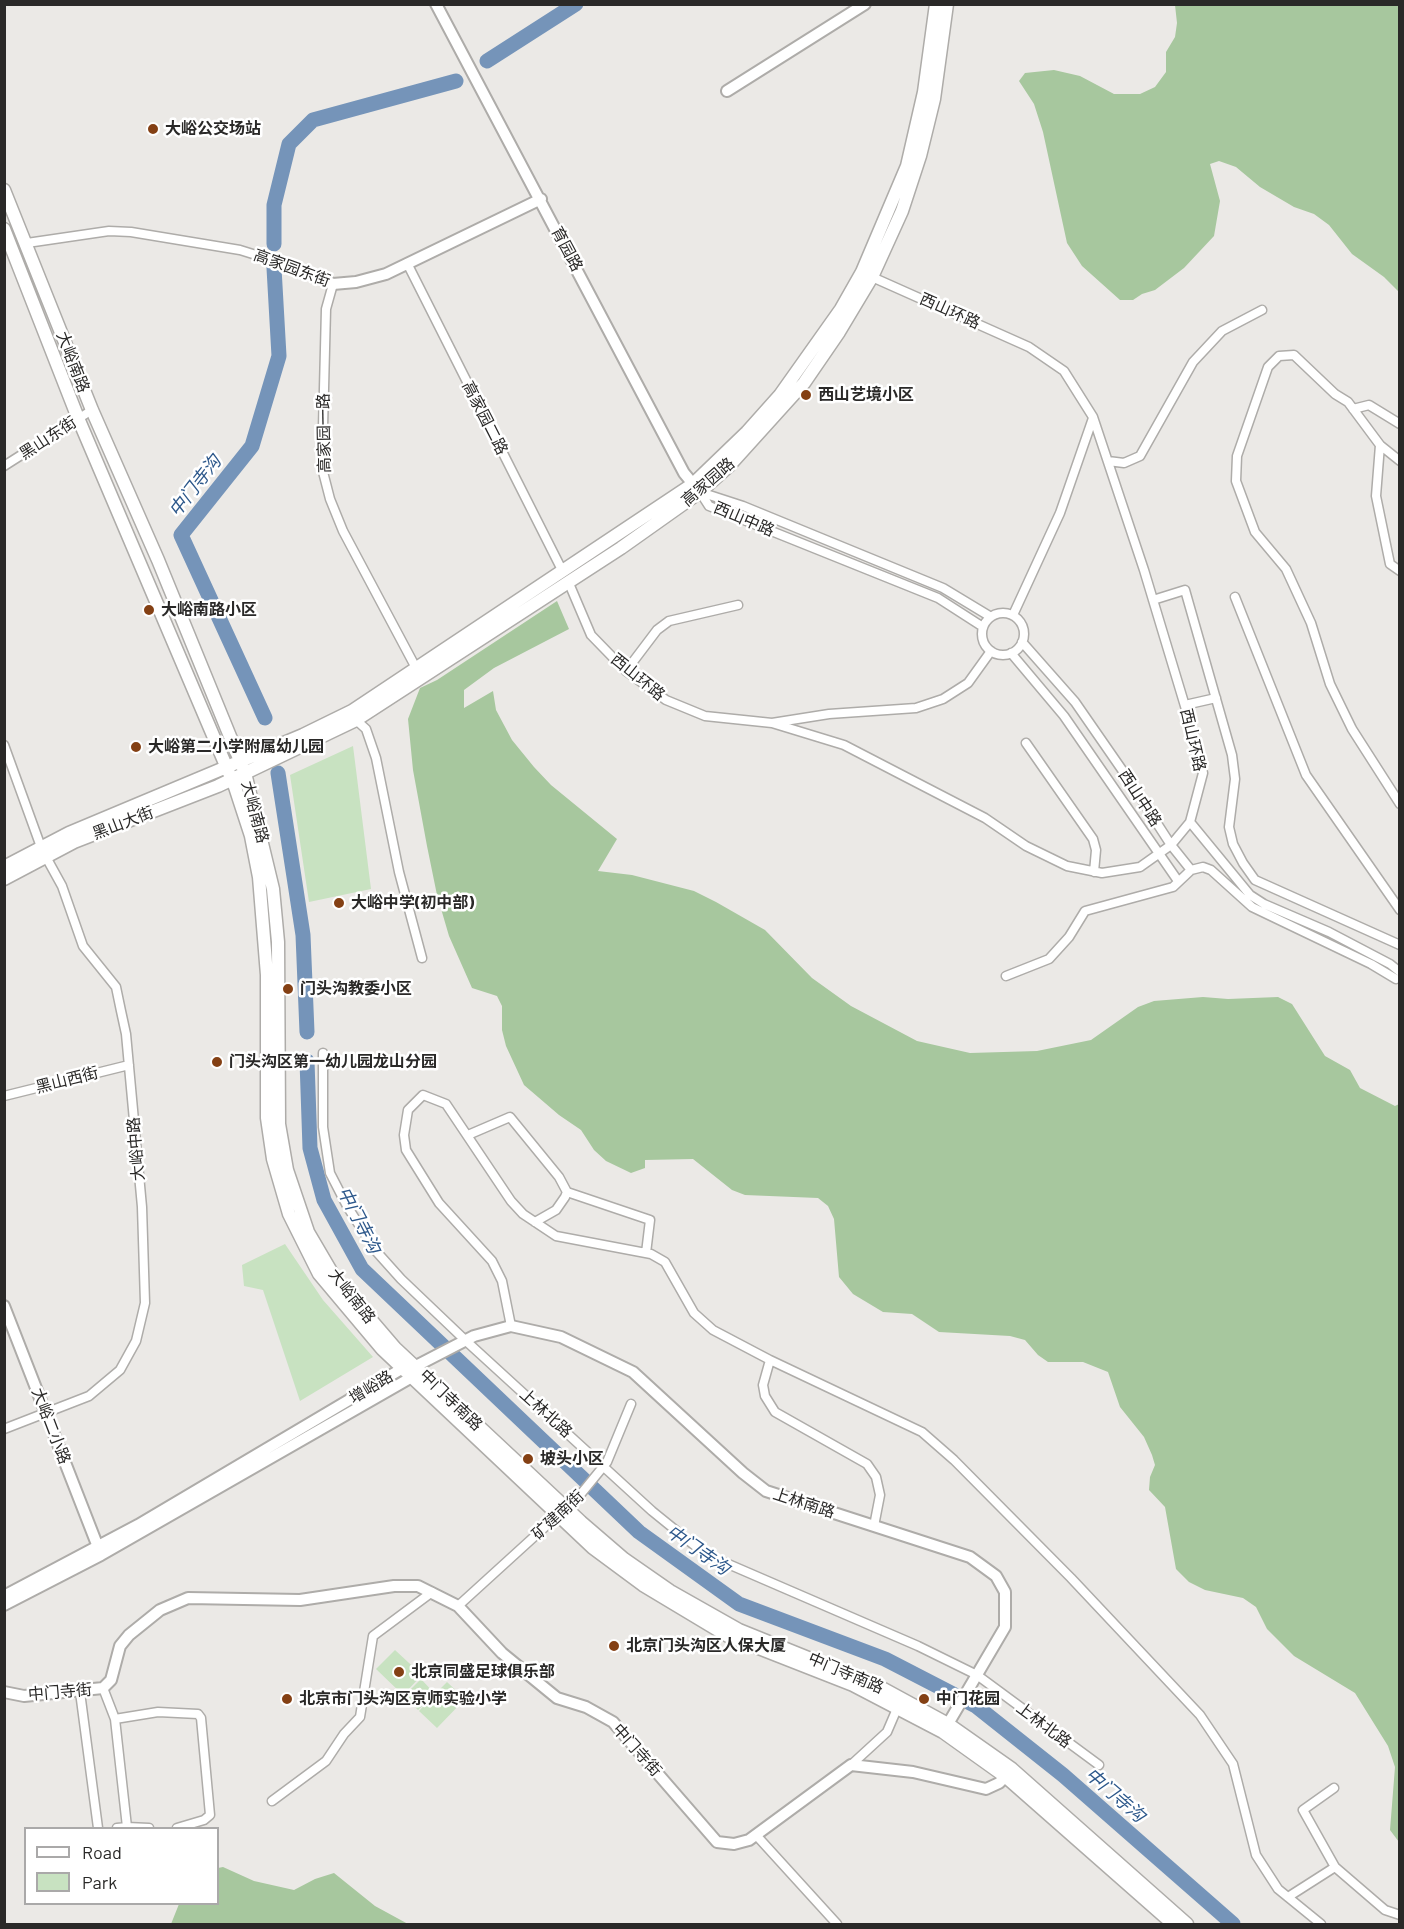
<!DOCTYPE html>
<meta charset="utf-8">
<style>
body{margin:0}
#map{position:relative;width:1404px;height:1929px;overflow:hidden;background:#ebe9e6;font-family:Barlow,sans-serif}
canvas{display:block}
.frame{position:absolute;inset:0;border:6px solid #2a2928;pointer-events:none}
.legend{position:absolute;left:24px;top:1827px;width:195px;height:78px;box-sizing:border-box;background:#fff;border:2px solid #aaa9a9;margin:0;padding:8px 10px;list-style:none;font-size:18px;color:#2a2928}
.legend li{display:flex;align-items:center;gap:12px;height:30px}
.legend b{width:30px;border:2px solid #aaa9a9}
</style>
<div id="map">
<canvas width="1404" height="1929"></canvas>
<div class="frame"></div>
<ul class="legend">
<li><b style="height:8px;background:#fff"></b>Road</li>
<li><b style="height:16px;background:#c8e2c1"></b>Park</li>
</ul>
</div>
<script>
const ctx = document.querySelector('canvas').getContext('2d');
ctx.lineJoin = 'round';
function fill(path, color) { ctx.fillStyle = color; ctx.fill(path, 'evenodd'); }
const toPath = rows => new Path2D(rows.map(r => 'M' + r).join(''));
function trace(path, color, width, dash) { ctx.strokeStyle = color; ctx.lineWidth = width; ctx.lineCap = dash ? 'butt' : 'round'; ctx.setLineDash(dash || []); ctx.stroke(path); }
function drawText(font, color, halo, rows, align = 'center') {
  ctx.font = font + ' Barlow,"Noto Sans SC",sans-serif'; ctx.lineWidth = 5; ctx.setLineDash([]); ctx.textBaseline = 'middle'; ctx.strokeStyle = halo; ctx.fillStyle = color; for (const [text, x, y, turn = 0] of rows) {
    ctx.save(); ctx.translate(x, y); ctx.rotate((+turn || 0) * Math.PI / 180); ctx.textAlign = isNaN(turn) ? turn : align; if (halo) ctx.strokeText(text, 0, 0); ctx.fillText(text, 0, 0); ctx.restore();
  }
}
fill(toPath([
 [353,746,371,889,309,902,290,775],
 [285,1244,323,1300,373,1357,300,1401,263,1290,244,1286,242,1265],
 [395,1650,422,1675,403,1695,376,1669],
 [421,1679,435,1694,447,1682,465,1699,437,1728,419,1711,431,1698,418,1710,404,1696]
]), '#c8e2c1');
fill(toPath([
 [1175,5,1399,5,1399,292,1384,277,1352,254,1329,225,1314,214,1294,207,1260,187,1236,167,1219,161,1210,164,1220,201,1214,236,1184,268,1155,290,1142,294,1133,300,1120,300,1082,266,1067,243,1043,132,1034,104,1019,81,1025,73,1054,70,1080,76,1114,94,1140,94,1155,87,1166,72,1166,52,1175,37,1177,23],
 [557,601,569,629,494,668,464,690,464,708,493,691,496,710,512,740,534,767,551,785,617,839,598,871,632,875,694,891,716,902,765,930,812,978,851,1006,917,1041,970,1053,1037,1051,1091,1040,1138,1007,1154,1001,1203,997,1228,999,1278,997,1292,1004,1325,1056,1350,1070,1360,1088,1395,1106,1399,1104,1399,1842,1390,1830,1395,1767,1388,1746,1355,1693,1294,1656,1267,1629,1256,1607,1243,1598,1205,1590,1189,1582,1176,1569,1165,1507,1149,1490,1150,1477,1155,1465,1152,1455,1144,1437,1120,1407,1108,1372,1083,1362,1048,1362,1038,1355,1025,1340,1010,1336,939,1332,912,1314,883,1312,853,1294,839,1277,834,1219,828,1206,818,1198,745,1195,732,1190,693,1159,645,1160,645,1168,631,1173,606,1161,594,1150,581,1130,559,1115,524,1085,506,1046,502,1030,502,1006,497,996,472,988,449,936,437,895,427,846,413,770,408,719,420,688,437,680],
 [223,1867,254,1881,294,1890,315,1879,334,1873,375,1906,408,1924,171,1924,179,1904,218,1904,218,1868]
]), '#a7c79e');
trace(toPath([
 [487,61,576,4],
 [274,244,274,205,289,144,313,120,456,81],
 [265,718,181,535,252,446,279,356,274,268],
 [278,773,303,935,307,1032],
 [307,1061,310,1148,324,1200,362,1269,639,1532,739,1604,885,1659,976,1706,1063,1775,1233,1924]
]), '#7594b9', 15);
const minor = toPath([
 [27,243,109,231,131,232,240,250,304,270,322,279],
 [407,263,563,572],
 [333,284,326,309,322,468,330,499,343,531,416,668],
 [1353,409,1369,405,1400,424],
 [1380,445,1400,461],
 [1108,461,1124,463,1140,456,1193,362,1222,331,1262,310],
 [4,466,92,410],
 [700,492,743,506,943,588,991,617],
 [700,492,709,506,938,598,983,627],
 [1400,571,1390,564,1376,496,1380,445,1348,402,1335,394,1294,355,1279,356,1268,367,1237,456,1236,481,1255,532,1286,569,1311,623,1330,684,1352,729,1400,804],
 [568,581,591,635,626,671,666,700,705,716,772,723,844,745,985,818,1026,846,1067,866,1102,873,1140,867,1171,845,1190,822,1203,773,1191,726,1144,570,1093,417,1064,371,1029,347,872,277],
 [1235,597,1306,775,1400,910],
 [1153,600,1185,590,1232,755,1235,779,1229,827,1233,844,1243,863,1255,880,1400,945],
 '982 634a21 21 0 1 1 42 0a21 21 0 1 1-42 0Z',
 [1013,615,1060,513,1093,418],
 [1022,642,1075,702,1127,777,1171,845,1191,870],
 [1011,653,1064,716,1178,881],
 [626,671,657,630,669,621,738,605],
 [1185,705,1216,698],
 [356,720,366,729,376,758,399,872,422,958],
 [772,723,829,714,916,708,943,699,968,683,991,651],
 [1026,743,1093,839,1096,850,1094,872],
 [4,745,41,847],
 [1190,822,1250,895,1264,904,1329,932,1390,964,1400,972],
 [1006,976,1049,959,1069,937,1085,911,1173,887,1191,870,1203,867,1211,870,1252,907,1371,964,1396,979],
 [323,1053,323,1127,330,1173,347,1206,375,1250,401,1279,465,1340,652,1511,705,1554,918,1646,977,1675,1099,1765],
 [4,1096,129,1065],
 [468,1135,510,1117,559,1177,567,1192,565,1197,556,1210,535,1222],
 [567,1192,650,1220,646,1253],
 [511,1326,502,1281,492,1261,439,1203,406,1150,404,1135,408,1110,423,1095,446,1104,511,1201,523,1214,556,1236,651,1254,665,1262,694,1313,713,1330,770,1360,922,1432,954,1460,1071,1578,1200,1715,1233,1764,1256,1855,1278,1889,1321,1924],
 [770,1360,763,1385,765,1396,775,1412,867,1464,876,1477,880,1495,874,1526],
 [4,1429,89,1396,120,1370,136,1341,145,1303,142,1207,126,1034,121,1011,116,987,83,946,62,886,46,857],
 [458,1606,580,1495,607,1462,631,1404],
 [103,1688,115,1719,127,1827,149,1828],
 [80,1692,98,1828],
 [115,1719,158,1712,198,1714,201,1718,210,1815,204,1820,177,1828],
 [851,1765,887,1732,899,1704],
 [1334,1788,1303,1810,1335,1867],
 [272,1801,326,1761,344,1734,360,1717,373,1636,432,1592],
 [117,1828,127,1827],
 [756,1835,837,1924],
 [1288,1897,1335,1867,1385,1910,1400,1915]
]);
const tertiary = toPath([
 [436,4,684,473,698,490],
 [727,91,865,4],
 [322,279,333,284,356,282,386,274,541,199],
 [4,1306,98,1547],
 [4,1596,138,1525,403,1368,416,1366,474,1336,511,1326,561,1337,633,1372,743,1473,766,1491,970,1557,996,1576,1005,1592,1005,1627,945,1729],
 [4,1605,101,1555,412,1377,414,1372],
 [4,1692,24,1696,103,1688,111,1680,120,1646,129,1635,160,1610,188,1598,300,1600,394,1586,418,1586,458,1606,502,1653,557,1698,586,1707,613,1722,717,1842,734,1844,749,1840,851,1765,913,1772,986,1789,999,1783,1010,1772]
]);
const secondary = toPath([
 [4,190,92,410,158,560,245,773,273,889,278,942,279,1124,287,1170,308,1232,335,1278,395,1348,581,1522,624,1559,670,1591,739,1630,880,1687,948,1724,1012,1769,1187,1924],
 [4,229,78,418,235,787,251,836,259,877,267,975,267,1118,273,1159,289,1214,319,1274,382,1349,593,1548,643,1585,728,1636,853,1685,943,1732,1006,1777,1173,1924],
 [4,867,69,833,303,735,352,711,693,484,747,432,780,395,841,309,862,272,907,166,924,92,936,4],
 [4,879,74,842,218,786,356,720,621,548,700,492,729,466,804,383,839,332,872,277,902,211,920,156,934,99,947,4]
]);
trace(minor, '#aeaca9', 11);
trace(tertiary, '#aeaca9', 14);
trace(secondary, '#aeaca9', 15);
trace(minor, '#fff', 8);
trace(tertiary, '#fff', 10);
trace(secondary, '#fff', 12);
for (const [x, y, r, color] of [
 [153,129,6,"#844014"],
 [806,395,6,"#844014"],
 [149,610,6,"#844014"],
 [136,747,6,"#844014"],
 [339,903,6,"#844014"],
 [288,989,6,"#844014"],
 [217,1062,6,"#844014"],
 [528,1459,6,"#844014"],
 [614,1646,6,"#844014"],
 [399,1672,6,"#844014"],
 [287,1699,6,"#844014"],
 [924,1699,6,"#844014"]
]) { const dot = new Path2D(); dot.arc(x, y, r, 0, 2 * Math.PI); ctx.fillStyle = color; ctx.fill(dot); trace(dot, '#fff', 2); }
drawText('bold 16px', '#2a2928', '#fff', [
 ["大峪公交场站",165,129],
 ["西山艺境小区",818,395],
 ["大峪南路小区",161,610],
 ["大峪第二小学附属幼儿园",148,747],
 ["大峪中学(初中部)",351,903],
 ["门头沟教委小区",300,989],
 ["门头沟区第一幼儿园龙山分园",229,1062],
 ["坡头小区",540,1459],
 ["北京门头沟区人保大厦",626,1646],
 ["北京同盛足球俱乐部",411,1672],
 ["北京市门头沟区京师实验小学",299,1699],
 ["中门花园",936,1699]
], 'left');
drawText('16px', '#2a2928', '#fff', [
 ["育园路",567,249,62],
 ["高家园东街",292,268,20],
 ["西山环路",950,311,24],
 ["大峪南路",73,362,69],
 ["高家园二路",485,418,63],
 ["高家园一路",324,433,-91],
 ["黑山东街",48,438,-33],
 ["高家园路",708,482,-41],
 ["西山中路",744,519,23],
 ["西山环路",638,677,39],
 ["西山环路",1193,740,77],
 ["西山中路",1140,798,57],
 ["大峪南路",255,812,75],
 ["黑山大街",123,823,-21],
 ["黑山西街",67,1080,-14],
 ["大峪中路",136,1149,-95],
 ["大峪南路",352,1296,52],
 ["增峪路",371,1387,-31],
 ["中门寺南路",451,1400,44],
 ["上林北路",546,1413,42],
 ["大峪二小路",51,1426,69],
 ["上林南路",804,1503,18],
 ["矿建南街",558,1515,-43],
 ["中门寺南路",846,1673,23],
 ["中门寺街",60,1692,-5],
 ["上林北路",1044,1725,37],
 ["中门寺街",637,1750,48]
]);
drawText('italic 18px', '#2d588b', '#fff', [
 ["中门寺沟",195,486,-52],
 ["中门寺沟",359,1220,63],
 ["中门寺沟",698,1550,35],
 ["中门寺沟",1115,1795,41]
]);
</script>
